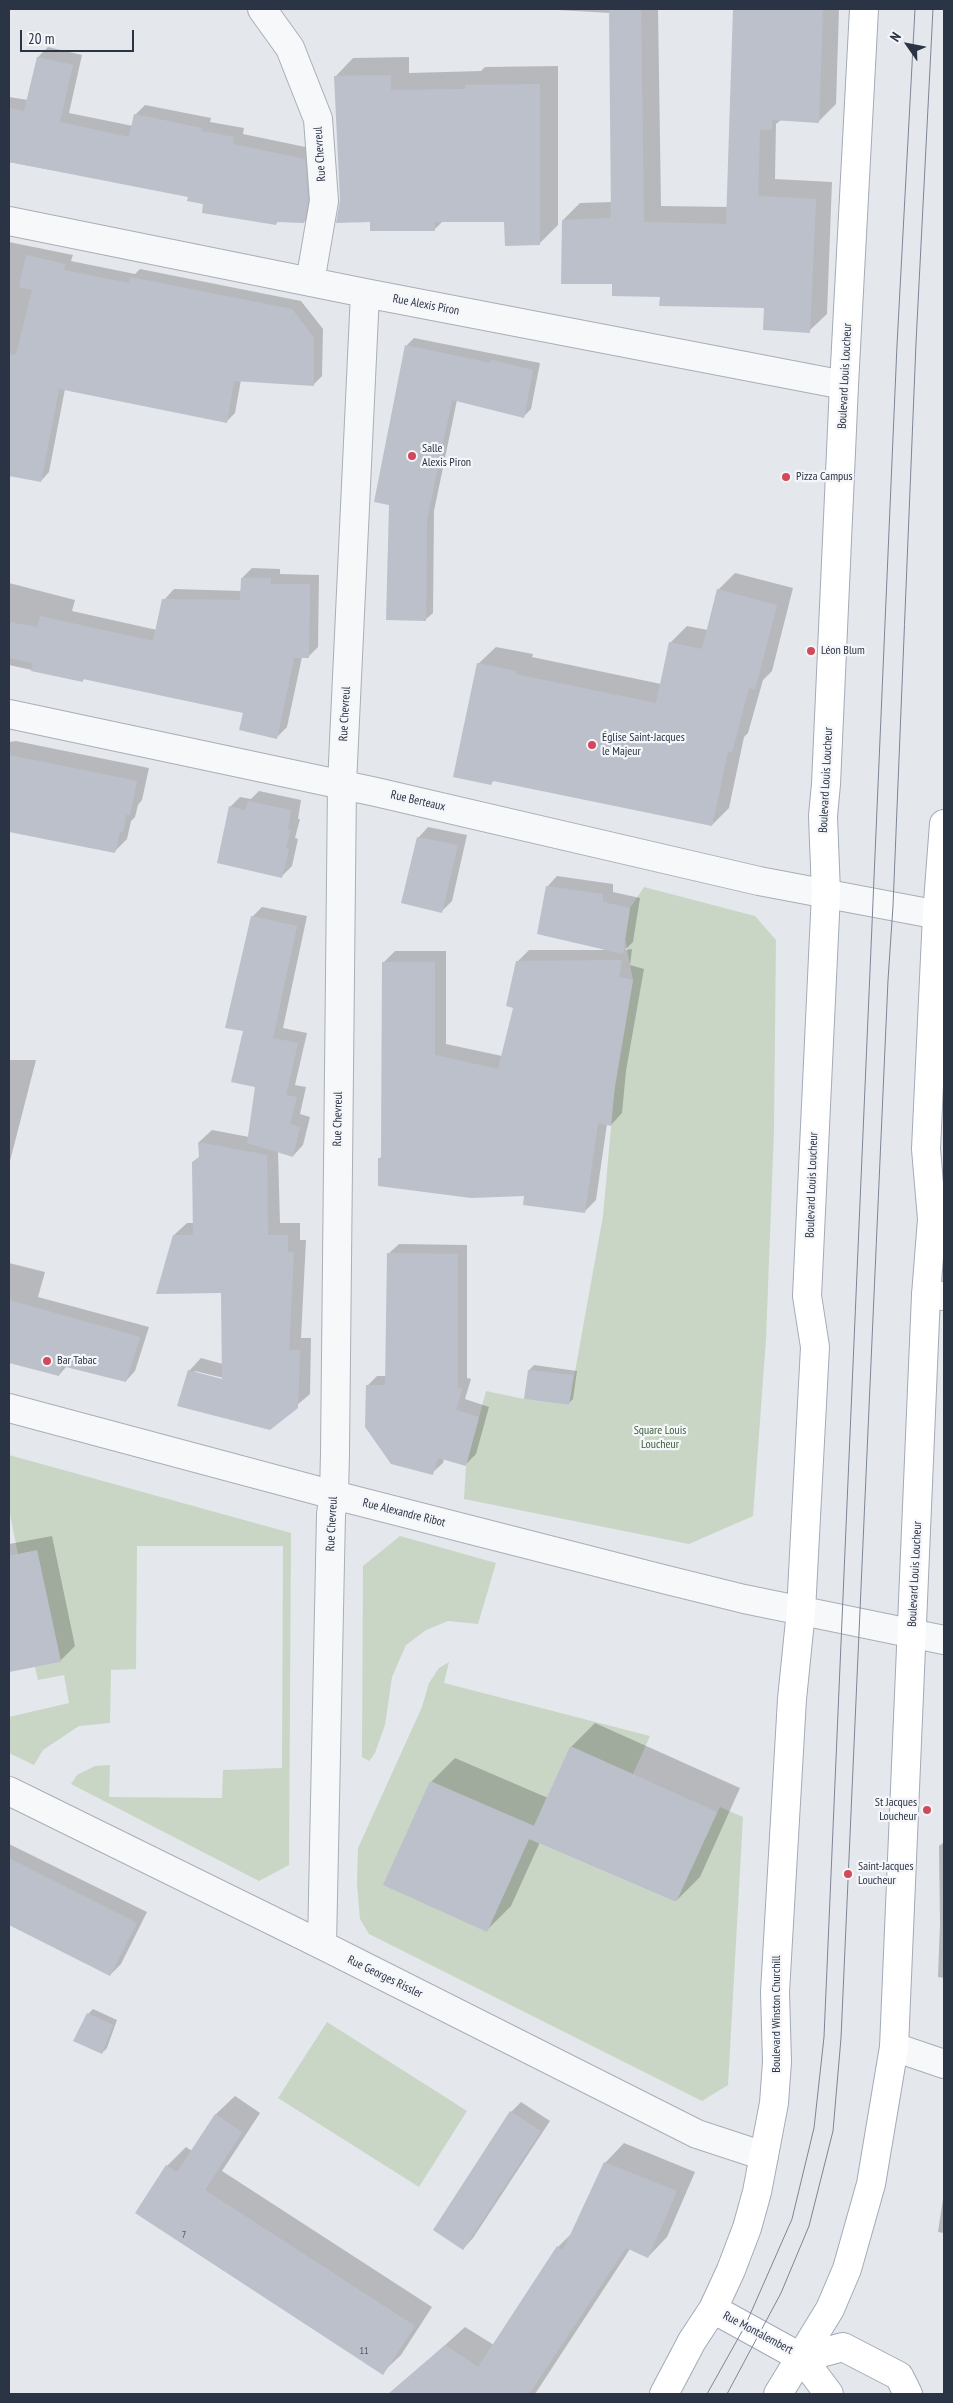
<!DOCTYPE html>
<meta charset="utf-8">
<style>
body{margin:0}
#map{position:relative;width:953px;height:2403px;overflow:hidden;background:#e4e7ec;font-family:"PT Sans Narrow",sans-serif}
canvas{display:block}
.frame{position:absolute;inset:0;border:10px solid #2b3445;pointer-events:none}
.north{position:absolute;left:883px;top:20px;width:50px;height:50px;-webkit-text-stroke:4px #f4f6f9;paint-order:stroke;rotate:303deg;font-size:14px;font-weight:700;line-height:20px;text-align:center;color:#2b3445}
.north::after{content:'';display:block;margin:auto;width:18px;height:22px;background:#2b3445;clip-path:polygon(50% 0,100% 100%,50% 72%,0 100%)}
.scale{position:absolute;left:20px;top:30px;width:114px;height:22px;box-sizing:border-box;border:2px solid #2b3445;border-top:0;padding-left:6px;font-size:15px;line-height:18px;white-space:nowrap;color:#2b3445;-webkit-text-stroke:4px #f4f6f9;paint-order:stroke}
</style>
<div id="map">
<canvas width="953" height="2403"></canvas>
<div class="frame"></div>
<div class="north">N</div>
<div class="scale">20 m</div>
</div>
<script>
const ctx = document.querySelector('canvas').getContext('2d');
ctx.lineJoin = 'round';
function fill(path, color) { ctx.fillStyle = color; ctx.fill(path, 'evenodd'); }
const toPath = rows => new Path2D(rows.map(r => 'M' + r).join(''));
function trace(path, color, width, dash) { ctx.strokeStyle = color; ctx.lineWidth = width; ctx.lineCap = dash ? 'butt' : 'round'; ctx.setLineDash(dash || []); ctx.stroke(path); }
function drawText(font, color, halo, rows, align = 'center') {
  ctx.font = font + ' "PT Sans Narrow",sans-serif'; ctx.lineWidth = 4.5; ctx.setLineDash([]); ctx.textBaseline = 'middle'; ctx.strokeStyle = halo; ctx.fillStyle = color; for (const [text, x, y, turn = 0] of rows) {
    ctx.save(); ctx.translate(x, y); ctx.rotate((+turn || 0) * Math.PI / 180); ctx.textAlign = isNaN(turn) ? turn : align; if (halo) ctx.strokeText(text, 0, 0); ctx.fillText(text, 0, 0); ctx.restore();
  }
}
fill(toPath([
 [644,887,755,916,776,940,774,1129,766,1339,753,1516,689,1544,464,1499,466,1466,486,1391,524,1399,569,1405,603,1216,614,1094,633,980,625,939,630,908],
 [9,1455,291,1533,289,1865,259,1881,71,1784,77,1775,95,1766,110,1765,109,1797,222,1798,223,1770,282,1768,283,1546,137,1546,136,1669,111,1670,110,1723,79,1726,43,1750,34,1765,9,1753,9,1717,69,1703,64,1675,38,1680,35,1667,61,1662,37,1551,18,1554,9,1510],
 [400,1536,496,1563,478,1624,448,1621,426,1630,406,1645,392,1677,385,1725,375,1753,369,1761,362,1757,363,1566],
 [449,1662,444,1683,650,1736,633,1774,570,1746,534,1826,430,1781,487,1931,529,1839,676,1902,720,1807,743,1817,728,2085,702,2101,369,1934,360,1919,357,1884,358,1848,422,1707,429,1683,439,1668],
 [327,2022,467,2111,419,2187,278,2098]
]), '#c9d6c5');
fill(toPath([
 [541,9,658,9,661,206,728,207,734,9,839,9,836,104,818,122,781,120,776,124,775,179,832,182,827,314,809,331,765,307,662,296,613,283,563,220,580,203,612,202,610,13],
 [48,47,82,55,69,113,133,126,135,115,145,105,211,118,210,122,244,128,243,134,315,149,314,212,304,222,279,220,276,224,205,203,190,196,9,162,9,97,28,100,38,57],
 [409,57,409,73,481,71,485,67,558,66,558,225,539,244,505,221,443,221,435,229,371,221,341,200,335,77,353,58],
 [9,242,73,255,71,261,135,274,140,269,301,301,323,329,322,376,313,385,241,380,235,413,226,422,65,389,49,472,41,481,9,474,9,410,14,378,9,377],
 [414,338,540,363,531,409,524,416,457,400,434,511,433,613,425,620,407,345],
 [252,568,280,569,280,574,319,575,318,647,308,657,302,657,287,727,277,737,245,712,85,678,82,681,9,665,9,583,75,600,72,611,157,630,164,600,174,589,242,591,242,578],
 [735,573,793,588,772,671,763,680,748,733,744,737,729,808,712,825,495,780,491,783,478,664,496,647,533,654,532,657,661,684,670,643,687,626,708,630,718,590],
 [16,741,149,768,142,800,138,805,135,817,131,821,127,839,114,852,9,831,9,742],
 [259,791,301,800,298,819,300,819,295,838,298,839,292,866,282,876,230,807,240,797,251,799],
 [428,827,467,835,452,901,442,911,418,838],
 [557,876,613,884,613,892,640,898,633,942,625,950,632,949,630,965,644,969,626,1071,622,1113,611,1125,607,1124,596,1200,584,1212,526,1195,379,1159,382,1156,383,963,395,951,446,951,446,1044,502,1056,514,1007,517,962,529,950,605,950,547,887],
 [262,907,307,916,283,1028,307,1033,295,1085,306,1087,300,1114,310,1117,303,1145,293,1156,278,1151,280,1223,300,1223,300,1240,306,1240,301,1338,311,1338,310,1394,269,1429,179,1405,189,1371,201,1358,223,1364,222,1292,158,1292,174,1235,187,1223,194,1223,193,1163,200,1156,199,1142,212,1130,249,1137,256,1086,233,1081,244,1030,227,1027,252,917],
 [195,1371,228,1379,227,1382,195,1373],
 [9,1060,36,1060,9,1165],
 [399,1244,467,1245,467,1378,471,1379,465,1399,489,1407,476,1454,466,1464,444,1458,443,1463,432,1473,367,1386,377,1376,386,1376,388,1254],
 [9,1263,45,1272,38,1297,149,1327,135,1371,126,1381,67,1366,59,1375,9,1362],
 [534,1365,577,1371,573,1399,568,1404,526,1398,529,1370],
 [52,1536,75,1646,60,1661,9,1671,9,1544],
 [595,1723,740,1788,700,1877,676,1901,540,1842,511,1906,487,1930,431,1782,455,1758,548,1798,571,1747],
 [944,1832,944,1978,938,1977,940,1924,939,1846,944,1842],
 [9,1844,147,1912,121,1964,110,1975,9,1923],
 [93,2009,117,2020,107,2048,102,2053,88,2014],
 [235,2096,260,2113,222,2171,432,2307,401,2355,382,2373,137,2213,167,2166,186,2147,192,2151,216,2114],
 [521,2102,550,2121,473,2238,463,2249,511,2112],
 [624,2143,695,2172,667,2237,648,2257,630,2249,535,2394,415,2394,401,2385,465,2327,494,2345,558,2247,572,2233,605,2163],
 [944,2192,944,2233,938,2232]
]), '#0003');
fill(toPath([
 [609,9,641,9,644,222,726,224,733,9,823,9,819,123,772,120,772,130,760,130,758,196,816,199,810,333,763,330,764,308,659,306,660,297,612,296,612,284,561,284,562,220,611,218],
 [37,57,73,65,60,122,129,137,134,114,202,128,201,131,234,137,233,144,305,159,308,200,304,223,277,222,276,225,202,213,203,204,187,201,188,197,9,162,9,108,24,111],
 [391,75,391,90,465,89,465,85,540,84,540,245,505,246,504,222,435,222,435,231,370,231,370,222,336,223,340,200,334,76],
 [26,255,65,264,64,270,129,283,130,277,292,309,314,338,314,386,234,381,227,423,59,389,41,482,9,476,9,354,16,355,32,290,19,287],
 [405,345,491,363,492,360,533,370,524,418,452,400,427,520,426,621,386,620,389,505,374,502],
 [241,578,271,578,271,584,310,584,309,658,294,658,277,739,239,730,243,713,83,679,83,682,31,671,33,663,9,658,9,622,37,627,40,616,153,641,162,599,240,600],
 [717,589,777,605,755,690,749,688,732,752,728,752,712,826,493,781,491,785,453,777,477,663,516,671,515,674,656,703,669,642,702,649],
 [9,755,137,781,130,815,126,815,123,832,120,832,115,853,9,832],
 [248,801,291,810,288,829,291,829,286,848,289,849,282,878,217,863,229,806,245,810],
 [417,837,458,845,442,913,401,903],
 [546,886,603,894,603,902,630,908,623,954,537,934],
 [251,916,297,926,273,1038,298,1043,286,1095,297,1097,290,1124,300,1127,293,1157,247,1143,255,1087,231,1082,243,1031,225,1028],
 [622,960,619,977,633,980,615,1083,611,1126,598,1123,585,1213,523,1205,524,1196,471,1198,378,1186,378,1158,381,1158,382,962,435,962,435,1055,498,1069,513,1008,506,1006,516,961],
 [198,1142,267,1155,268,1235,288,1235,288,1252,294,1252,289,1350,300,1350,298,1408,270,1430,177,1406,188,1370,222,1379,221,1293,156,1294,173,1235,193,1235,192,1162,199,1157],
 [387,1253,458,1254,458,1388,462,1389,456,1410,479,1417,466,1466,438,1458,433,1475,391,1464,365,1427,366,1385,385,1385],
 [9,1300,140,1337,126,1382,62,1366,59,1376,9,1363],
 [528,1370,573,1375,569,1405,524,1399],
 [37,1550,61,1662,9,1672,9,1556],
 [570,1746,717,1812,676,1902,529,1839,487,1932,383,1885,430,1781,534,1826],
 [9,1858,137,1923,110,1976,9,1925],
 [87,2013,113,2025,102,2054,73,2041],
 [510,2111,541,2131,463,2250,433,2230],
 [215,2114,242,2132,205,2190,415,2326,383,2375,135,2213,166,2165,177,2172],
 [604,2162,677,2191,648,2258,626,2248,529,2394,388,2394,445,2345,478,2367,557,2246,563,2250]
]), '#bbc0ca');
const minor = toPath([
 [262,9,290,48,318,119,324,201,310,282],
 [9,221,365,293,844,385],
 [9,714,376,792,759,881,944,916],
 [926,1295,944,1296],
 [9,1408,334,1495,663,1579,744,1599,944,1640],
 [9,1791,322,1945,697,2134,764,2156],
 [322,1945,331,1514,334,1495,335,1453,342,784,365,293],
 [894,2047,944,2064]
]);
const major = toPath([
 [713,2309,802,2358,829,2394],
 [802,2358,843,2347,899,2376,908,2394],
 [664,2394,692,2341,713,2309,731,2270,747,2228,757,2192,774,2103,777,2062,775,1992,792,1699,801,1611,815,1347,807,1296,826,893,823,816,826,784,844,385,864,9],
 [778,2394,830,2309,847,2269,871,2184,894,2047,926,1295,932,1219,926,1149,937,915,944,824]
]);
trace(minor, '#a9aeb7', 30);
trace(major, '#a3abb8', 30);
trace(minor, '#f7f8fa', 28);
trace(major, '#fff', 28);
trace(toPath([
 [707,2394,745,2326,792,2219,814,2128,824,2037,897,345,915,9],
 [727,2394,781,2293,809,2226,833,2131,841,2038,888,980,893,906,916,343,933,9]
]), '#7d8696', 1);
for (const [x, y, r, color] of [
 [412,456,5,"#d1495b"],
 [786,477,5,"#d1495b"],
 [811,651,5,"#d1495b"],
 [592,745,5,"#d1495b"],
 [47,1361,5,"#d1495b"],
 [927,1810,5,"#d1495b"],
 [848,1874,5,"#d1495b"]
]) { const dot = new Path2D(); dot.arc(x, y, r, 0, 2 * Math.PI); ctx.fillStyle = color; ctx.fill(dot); trace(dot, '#f4f6f9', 2); }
drawText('10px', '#4f5766', null, [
 ["7",184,2235],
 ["11",364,2351]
]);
drawText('12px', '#2b3445', '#f4f6f9', [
 ["Rue Chevreul",320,154,-94],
 ["Rue Alexis Piron",426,305,11],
 ["Boulevard Louis Loucheur",845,376,-87],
 ["Rue Chevreul",345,714,-87],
 ["Boulevard Louis Loucheur",826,780,-87],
 ["Rue Berteaux",418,801,13],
 ["Rue Chevreul",338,1119,-89],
 ["Boulevard Louis Loucheur",812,1185,-88],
 ["Rue Alexandre Ribot",404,1513,14],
 ["Rue Chevreul",332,1524,-87],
 ["Boulevard Louis Loucheur",915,1574,-87],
 ["Rue Georges Rissler",385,1977,26],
 ["Boulevard Winston Churchill",777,2014,-90],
 ["Rue Montalembert",758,2333,28]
]);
drawText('12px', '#2b3445', '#f4f6f9', [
 ["Salle",422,449],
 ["Alexis Piron",422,463],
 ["Pizza Campus",796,477],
 ["Léon Blum",821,651],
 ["Église Saint-Jacques",602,738],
 ["le Majeur",602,752],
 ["Bar Tabac",57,1361],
 ["St Jacques",917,1803,"right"],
 ["Loucheur",917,1817,"right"],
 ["Saint-Jacques",858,1867],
 ["Loucheur",858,1881]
], 'left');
drawText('12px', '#3f6138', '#f4f6f9', [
 ["Square Louis",660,1431],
 ["Loucheur",660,1445]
]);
</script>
